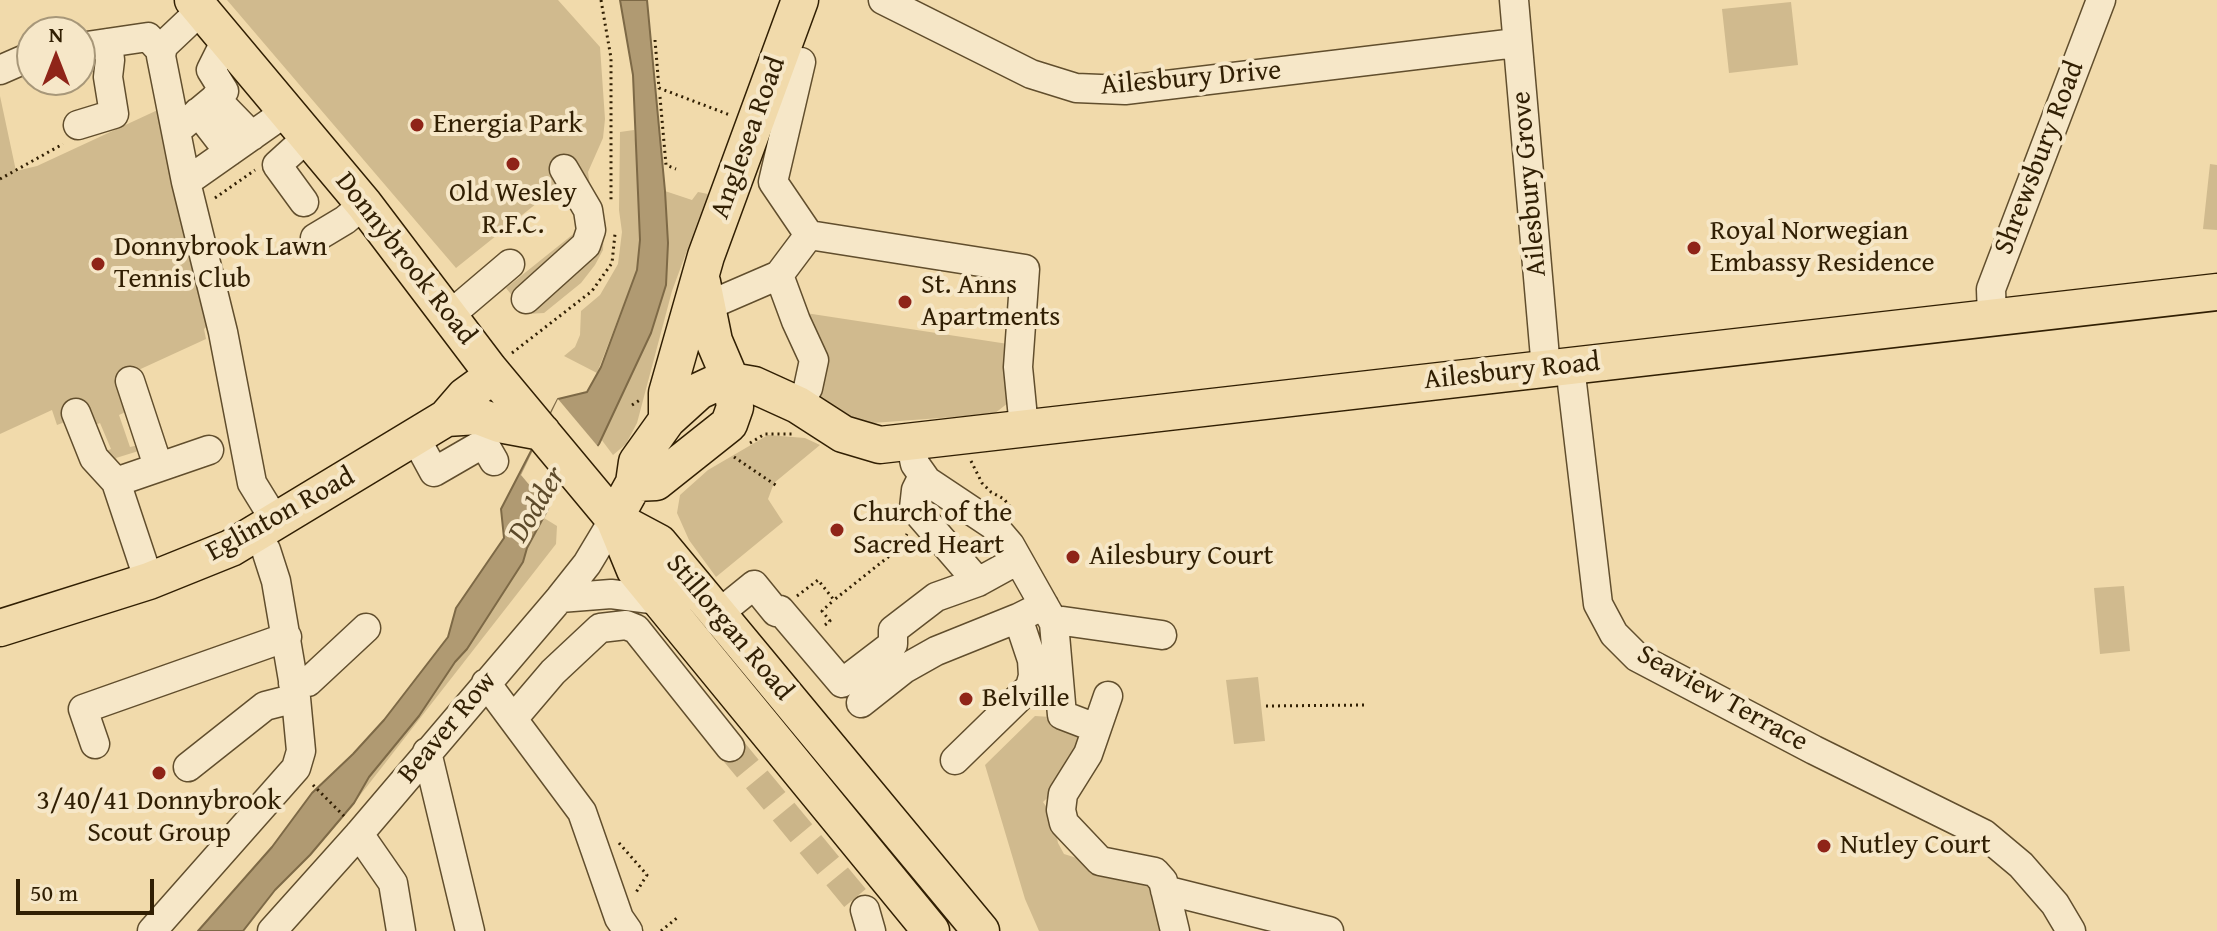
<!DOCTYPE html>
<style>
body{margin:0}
#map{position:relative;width:2217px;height:931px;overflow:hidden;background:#f1daab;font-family:"Gentium Book Plus",serif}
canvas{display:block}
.north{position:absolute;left:16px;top:16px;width:80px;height:80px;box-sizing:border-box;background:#f6e7c8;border:2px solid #a79779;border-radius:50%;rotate:0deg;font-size:22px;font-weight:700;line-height:32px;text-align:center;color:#311f03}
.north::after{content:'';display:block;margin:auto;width:28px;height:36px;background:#8f2418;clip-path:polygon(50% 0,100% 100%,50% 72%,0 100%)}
.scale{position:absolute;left:16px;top:879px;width:138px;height:36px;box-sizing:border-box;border:4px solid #311f03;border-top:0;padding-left:10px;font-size:24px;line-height:28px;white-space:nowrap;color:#311f03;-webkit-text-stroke:6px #f6e7c8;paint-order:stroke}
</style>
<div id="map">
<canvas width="2217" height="931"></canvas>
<div class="north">N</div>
<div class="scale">50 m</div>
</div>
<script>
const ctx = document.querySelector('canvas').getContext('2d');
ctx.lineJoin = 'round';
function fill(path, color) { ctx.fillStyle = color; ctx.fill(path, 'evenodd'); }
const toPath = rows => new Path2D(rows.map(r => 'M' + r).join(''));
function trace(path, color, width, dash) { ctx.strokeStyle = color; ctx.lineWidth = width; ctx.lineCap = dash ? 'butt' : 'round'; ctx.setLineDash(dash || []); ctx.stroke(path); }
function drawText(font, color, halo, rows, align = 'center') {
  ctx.font = font + ' "Gentium Book Plus",serif'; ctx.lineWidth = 8; ctx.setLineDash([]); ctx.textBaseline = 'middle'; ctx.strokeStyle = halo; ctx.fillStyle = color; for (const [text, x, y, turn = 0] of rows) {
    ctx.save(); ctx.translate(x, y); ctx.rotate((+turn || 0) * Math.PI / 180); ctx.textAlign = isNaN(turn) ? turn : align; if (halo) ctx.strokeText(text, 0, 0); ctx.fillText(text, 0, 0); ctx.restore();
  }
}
fill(toPath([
 [227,0,558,0,600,47,605,119,603,138,588,172,590,186,604,228,603,250,595,265,581,283,544,313,527,314,506,288,587,223,557,187,456,268],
 [1791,2,1798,65,1729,73,1722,9],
 [0,96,16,171,37,166,162,108,211,323,204,329,206,339,121,378,132,409,119,415,130,447,143,444,145,449,116,458,119,466,99,454,111,449,100,423,88,428,70,420,57,425,52,410,0,434],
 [634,130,639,181,640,240,637,270,597,373,564,356,575,347,580,335,581,311,600,295,618,264,622,232,619,210,620,132],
 [2210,164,2217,165,2217,230,2203,229],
 [665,191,692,200,698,192,708,194,672,291,637,423,626,444,613,455,601,439,651,333,666,285,668,243],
 [799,312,1008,344,1013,399,994,414,859,424,815,400],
 [768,435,805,438,820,445,774,483,768,499,783,522,716,577,689,540,677,513,680,495,708,470],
 [544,518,557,526,556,544,354,803,369,777,419,716,455,662,467,649,523,562,527,548],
 [2124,586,2130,651,2100,654,2094,588],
 [1258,677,1265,741,1234,744,1226,680],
 [775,709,963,931,955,931,885,851,810,761],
 [1035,716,1051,717,1084,730,1058,788,1043,802,1053,816,1058,843,1064,854,1141,878,1153,892,1170,931,1039,931,1025,899,985,765]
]), '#d0ba8e');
const water = toPath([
 [620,0,647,0,665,191,668,243,666,285,651,333,599,444,548,509,527,548,523,562,467,649,455,662,419,716,369,777,354,803,310,855,275,890,243,931,198,931,272,847,312,793,353,754,384,720,448,637,456,608,504,538,501,509,558,399,587,392,601,367,637,270,640,240,633,75,620,0]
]);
fill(water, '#b09a72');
trace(water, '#7d6946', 2);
fill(toPath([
 [558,399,600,449,552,512,521,475]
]), '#f1daab');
trace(toPath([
 [730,747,865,910]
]), '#cbb589', 28, [28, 14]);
const minor = toPath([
 [883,0,1031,74,1076,88,1125,90,1516,43],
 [1514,0,1546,369],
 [201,10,163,46,161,56,186,182,223,332,252,483,276,522],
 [80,47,148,37,161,51],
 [801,62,773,182,809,235,1025,269,1018,367,1024,428],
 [0,70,32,56],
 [215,98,252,136],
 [198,112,229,152],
 [78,125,114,114,108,77,110,60,108,43],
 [176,131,224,91,211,70,226,40],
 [186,182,287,111],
 [304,202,277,165,309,136],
 [315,238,345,220,364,204],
 [779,275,796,321,814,360,808,388,798,405],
 [526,299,586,245,591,230,588,210,564,169],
 [705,307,779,275,809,235],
 [450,315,510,264],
 [1992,318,1991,289,2101,0],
 [1570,366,1598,604,1614,634,1637,657,1814,750,1984,834,2021,865,2055,904,2071,931],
 [130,381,158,466],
 [76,413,94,458,116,482],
 [415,437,434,472,479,446,486,447,494,461],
 [910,441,915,464,927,481,993,525,1010,545,1054,623,1062,715,1096,728],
 [923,476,916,490,914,508,978,582],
 [149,581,116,482,209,450],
 [560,598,611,594,659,600],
 [717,615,754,585,776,612,780,610,842,683,893,644,893,630,936,597,978,582,1018,560],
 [1054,623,1063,621,1162,635],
 [293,683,308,682,366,628],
 [486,683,582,812,619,918,628,931],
 [1108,696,1088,754,1063,794,1061,810,1064,823,1100,861,1155,872,1163,881,1175,931],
 [861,703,904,669,936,651,1018,618],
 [513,719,553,672,600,628,626,625,636,629,730,747],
 [95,744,83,709,287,637],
 [427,752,470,931],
 [955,760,1030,687,1033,676,1032,660,1018,618,1044,605],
 [188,767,265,706,296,698],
 [359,834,393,883,401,931],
 [1165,890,1329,931],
 [865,910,871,931],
 [152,931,296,768,301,751,296,698,276,581,266,550,257,534],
 [272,931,359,834,560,598,587,564,614,519]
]);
const major = toPath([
 [193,0,364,204,489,369,614,519,635,570,931,931],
 [446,418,478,416,499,424,542,432],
 [667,420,699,391,714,384,731,381,754,385,798,405,843,434,880,445,2217,292],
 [634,483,656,482,729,424,735,407,731,381,714,341,702,282],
 [614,519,634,483,637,462,667,420,667,393,706,256,800,0],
 [614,519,659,543,981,931],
 [0,628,149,581,231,548,446,418,465,396,494,375]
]);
trace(minor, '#614e2d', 31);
trace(major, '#311f03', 39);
trace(toPath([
 [601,0,611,58,611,203],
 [655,40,659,88,730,115],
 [660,97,666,165,676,169],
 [0,179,63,144],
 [215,198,255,170],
 [512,353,592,291,612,263,615,234],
 [632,405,640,400],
 [750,443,765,434,792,434],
 [734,457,777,486],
 [971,461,982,483,991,492,1004,499,1011,508],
 [797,596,818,580,834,600,897,550,907,534],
 [825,625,830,621,822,611,834,600],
 [1266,706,1365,705],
 [313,785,344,816],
 [619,843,647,875,635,894],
 [661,931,678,917]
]), '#311f03', 3, [2, 4]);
trace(minor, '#f6e7c8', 28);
trace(major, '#f1daab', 36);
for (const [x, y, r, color] of [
 [417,125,8,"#8f2418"],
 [513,164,8,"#8f2418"],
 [1694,248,8,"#8f2418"],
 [98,264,8,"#8f2418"],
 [905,302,8,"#8f2418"],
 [837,530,8,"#8f2418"],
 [1073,557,8,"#8f2418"],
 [966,699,8,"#8f2418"],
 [159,773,8,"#8f2418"],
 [1824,846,8,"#8f2418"]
]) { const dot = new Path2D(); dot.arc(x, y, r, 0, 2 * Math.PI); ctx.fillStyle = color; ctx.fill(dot); trace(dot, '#f6e7c8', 3); }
drawText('28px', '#311f03', '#f6e7c8', [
 ["Ailesbury Drive",1191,79,-5],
 ["Anglesea Road",749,138,-70],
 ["Shrewsbury Road",2040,158,-69],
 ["Ailesbury Grove",1530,184,-95],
 ["Donnybrook Road",405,259,52],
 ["Ailesbury Road",1512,372,-6],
 ["Eglinton Road",281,515,-29],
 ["Stillorgan Road",729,628,50],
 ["Seaview Terrace",1722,699,29],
 ["Beaver Row",448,728,-50]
]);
drawText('28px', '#311f03', '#f6e7c8', [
 ["Energia Park",433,125],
 ["Old Wesley",513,194,"center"],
 ["R.F.C.",513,226,"center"],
 ["Royal Norwegian",1710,232],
 ["Embassy Residence",1710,264],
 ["Donnybrook Lawn",114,248],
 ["Tennis Club",114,280],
 ["St. Anns",921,286],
 ["Apartments",921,318],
 ["Church of the",853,514],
 ["Sacred Heart",853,546],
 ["Ailesbury Court",1089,557],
 ["Belville",982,699],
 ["3/40/41 Donnybrook",159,802,"center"],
 ["Scout Group",159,834,"center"],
 ["Nutley Court",1840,846]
], 'left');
drawText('italic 30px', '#5d4a2a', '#f6e7c8', [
 ["Dodder",538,505,-59]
]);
</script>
